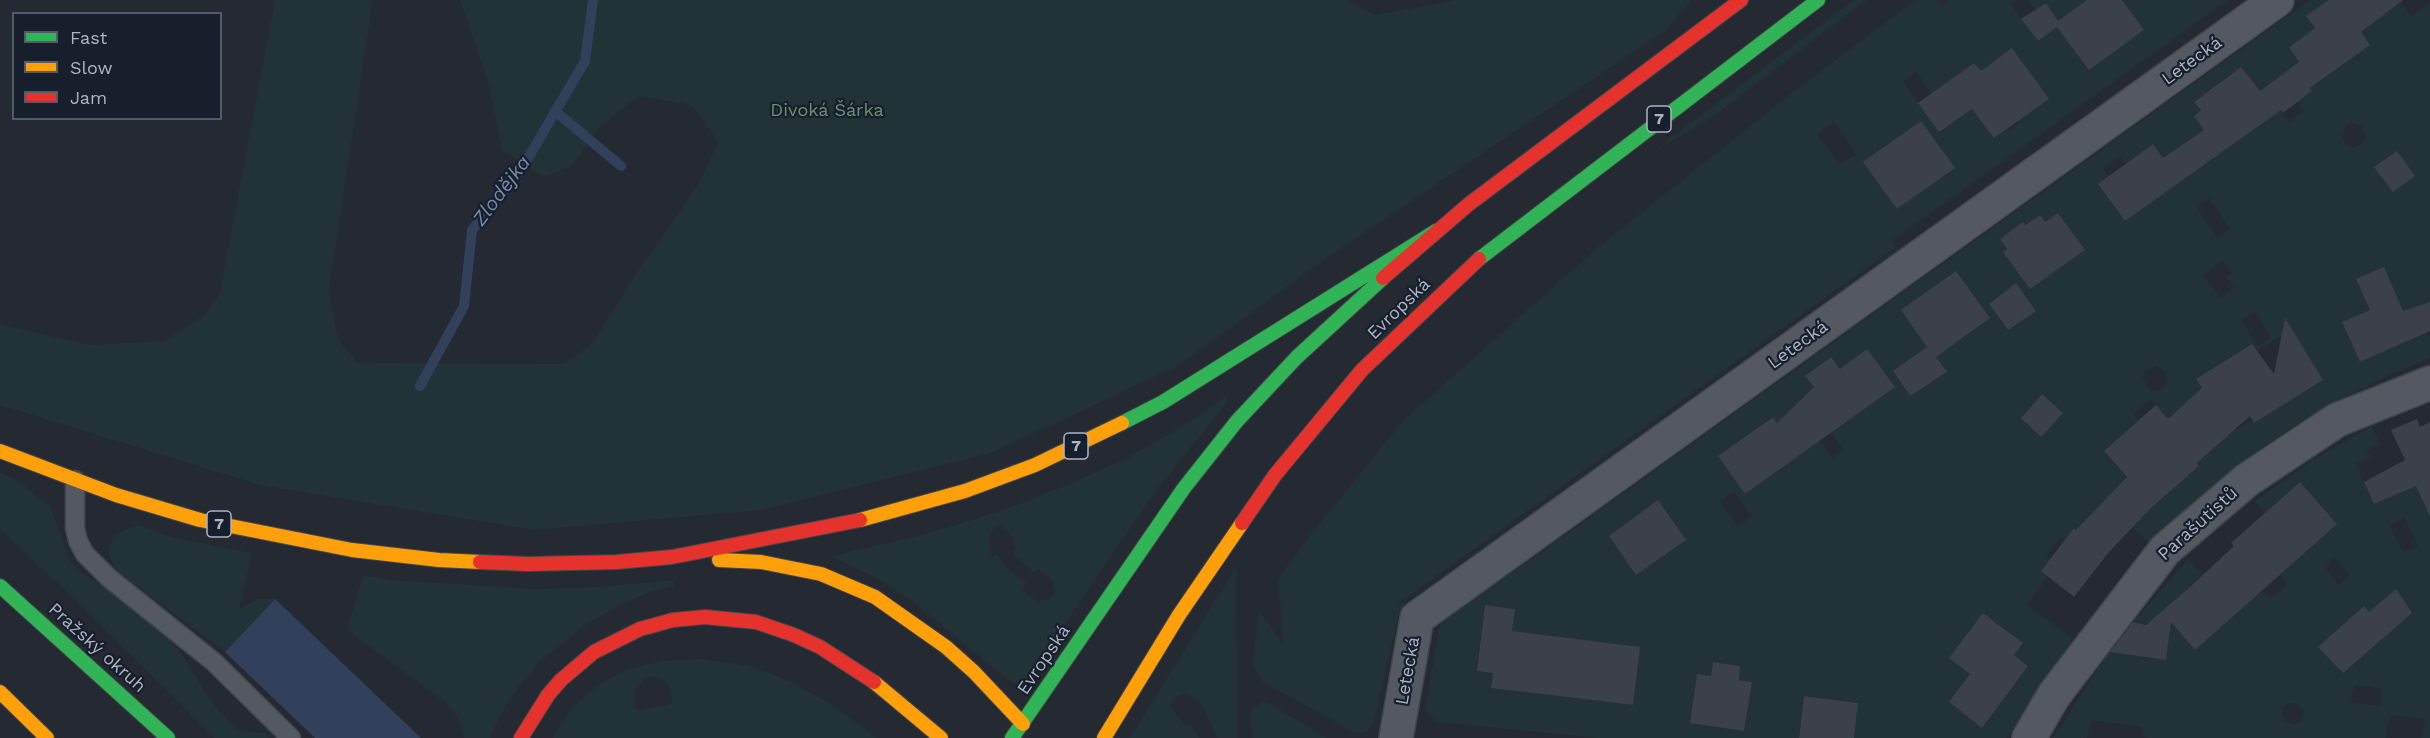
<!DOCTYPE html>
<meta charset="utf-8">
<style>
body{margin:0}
#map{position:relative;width:2430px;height:738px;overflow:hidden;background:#252931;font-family:"Work Sans",sans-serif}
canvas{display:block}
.legend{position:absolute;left:12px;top:12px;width:210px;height:108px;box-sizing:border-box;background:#181f2c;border:2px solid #535b69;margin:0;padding:8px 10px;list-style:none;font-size:18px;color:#acb4c4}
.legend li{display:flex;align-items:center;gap:12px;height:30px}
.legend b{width:30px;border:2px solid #535b69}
</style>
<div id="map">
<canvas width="2430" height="738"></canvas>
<ul class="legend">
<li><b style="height:8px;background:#30b455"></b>Fast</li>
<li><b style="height:8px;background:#ff9f0a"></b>Slow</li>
<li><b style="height:8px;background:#e5322d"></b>Jam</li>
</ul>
</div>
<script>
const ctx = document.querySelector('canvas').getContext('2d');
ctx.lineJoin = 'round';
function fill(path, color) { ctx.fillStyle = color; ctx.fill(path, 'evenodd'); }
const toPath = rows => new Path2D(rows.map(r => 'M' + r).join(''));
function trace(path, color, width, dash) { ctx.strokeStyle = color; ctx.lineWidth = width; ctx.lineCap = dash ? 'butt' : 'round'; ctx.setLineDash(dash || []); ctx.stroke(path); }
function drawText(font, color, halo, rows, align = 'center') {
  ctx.font = font + ' "Work Sans",sans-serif'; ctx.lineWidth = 4.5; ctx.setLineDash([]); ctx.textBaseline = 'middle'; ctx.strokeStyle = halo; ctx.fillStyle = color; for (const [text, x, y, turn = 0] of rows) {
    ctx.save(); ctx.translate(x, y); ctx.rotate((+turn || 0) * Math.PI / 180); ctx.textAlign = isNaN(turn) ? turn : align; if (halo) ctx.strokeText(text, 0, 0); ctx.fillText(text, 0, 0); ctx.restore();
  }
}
fill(toPath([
 [275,0,373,0,329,289,338,340,358,363,564,364,591,345,637,273,700,182,718,142,692,105,639,96,599,127,572,166,544,177,502,150,489,84,460,0,1349,0,1375,15,1457,0,1692,0,1665,31,1328,257,1178,366,991,453,762,510,534,530,260,485,0,405,0,324,90,345,164,341,203,316,219,297],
 [1853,0,1867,0,1711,118,1651,153],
 [1915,0,1936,0,1941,7,1949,0,2017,0,2011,5,2038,41,2050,32,2042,20,2052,13,2046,3,2035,10,2028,0,2087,0,2068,14,2122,0,2228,0,1893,240,1896,247,1396,605,1406,601,1399,613,1373,725,1365,732,1355,733,1263,682,1253,666,1259,610,1284,646,1278,579,1307,539,1403,421,1597,248,1789,95],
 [2008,52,2022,62,2048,99,2019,120,2020,122,2010,130,2008,128,1994,138,1972,109,1953,123,1946,114,1933,123,1903,82,1916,72,1934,97,1957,75,1973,63,1980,71,1987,72,1985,68],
 [1834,122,1856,154,1840,165,1818,135],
 [1864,163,1954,168,1897,209],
 [2310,0,2329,0,2307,16,2315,28,2289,47,2315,85,2370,45,2338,0,2399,0,2411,17,2430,2,2430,302,2417,307,2427,336,2430,336,2430,358,2396,372,2341,399,2290,428,2245,460,2195,501,2150,544,2133,528,2146,513,2118,487,2090,515,2119,542,2107,554,2074,528,2065,540,2061,537,2046,555,2050,559,2041,571,2048,576,2027,605,2073,639,2007,738,1854,738,1858,703,1804,696,1799,737,1804,738,1601,738,1437,722,1425,710,1441,619,1536,556],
 [2241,67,2248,76,2220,153,2194,116,2201,110,2194,101],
 [2265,88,2298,102,2304,111,2289,122],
 [2354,123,2361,126,2365,138,2361,145,2353,148,2346,145,2341,135,2347,125],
 [2198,134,2215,158,2201,167,2184,144],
 [2153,145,2180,181,2125,221,2098,184,2108,176,2103,169,2120,157,2125,164],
 [2209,198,2230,229,2217,238,2196,207],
 [2058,213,2084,250,2030,289,2003,252,2007,249,2000,239,2023,223,2025,225,2040,215,2045,222],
 [2223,261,2232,273,2226,277,2234,288,2220,298,2203,275],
 [1956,272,1990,318,1936,357,1947,372,1926,386,1910,364,1929,349,1901,310],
 [2356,279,2414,337,2360,362,2342,322,2370,310],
 [2016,283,2036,310,2008,331,1989,304],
 [2255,312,2271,338,2258,346,2242,320],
 [2282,335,2323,380,2254,422,2252,420,2230,433,2196,379,2251,344,2256,351],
 [1867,349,1812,389,1814,387,1805,376,1831,357,1840,369],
 [1907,362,1924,386,1910,396,1893,372],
 [2156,366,2166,373,2167,381,2163,388,2155,391,2148,388,2143,378,2145,370],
 [2041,394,2063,413,2021,418],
 [2151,399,2175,427,2170,433,2199,466,2158,502,2132,472,2126,477,2104,451,2139,420,2134,414],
 [2197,409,2224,440,2206,455],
 [1772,417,1799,455,1745,494,1718,456],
 [1823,420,1844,450,1832,458,1811,428],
 [1733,491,1752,516,1738,526,1720,502],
 [1658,501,1686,540,1636,575,1609,536],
 [1485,605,1515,609,1513,621,1499,630,1639,647,1632,705,1492,688,1493,673,1477,671],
 [1984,613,2023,643,2014,655,2028,666,1982,728,1949,702,1970,674,1949,658],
 [1713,662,1740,666,1739,680,1752,682,1744,731,1690,723,1697,674,1711,676],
 [1225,397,1228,401,1153,494,1030,676,1023,683,1016,684,1008,680,912,601,878,579,831,556,923,535,1004,510,1062,487,1126,459,1192,420],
 [1000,526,1009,532,1012,537,1016,548,1011,550,1016,557,1035,573,1038,569,1053,582,1055,592,1051,599,1038,601,1029,596,1022,590,1026,583,1006,567,998,555,992,556,988,538,993,529],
 [2372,426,2380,444,2367,450,2370,458,2356,464,2374,504,2430,480,2430,738,2422,738,2425,719,2390,715,2386,738,2151,738,2142,737,2143,727,2091,720,2087,738,2053,738,2109,652,2166,660,2170,629,2133,622,2188,560,2202,574,2190,585,2195,591,2181,595,2174,601,2262,591,2270,599,2288,583,2280,574,2337,524,2300,482,2265,513,2255,501,2312,460],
 [2404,518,2418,546,2403,552,2390,525],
 [2334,558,2350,575,2339,585,2324,568],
 [2354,685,2382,689,2380,706,2351,702],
 [2290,703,2297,703,2304,711,2301,721,2295,725,2285,721,2282,714,2284,707],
 [0,473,18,481,50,506,70,561,84,575,122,598,175,644,215,707,237,730,264,733,269,738,214,738,69,594,0,530],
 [139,525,171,537,252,553,239,610,258,599,275,599,225,652,116,570,110,558,110,544,117,535,128,528],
 [1236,567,1237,738,1217,738,1203,707,1198,701,1185,694,1176,696,1171,705,1172,709,1187,727,1190,724,1200,738,1130,738],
 [363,575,391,580,535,589,600,587,674,580,675,586,652,591,617,606,583,627,538,663,520,685,500,716,490,738,464,738,458,717,445,702,347,630],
 [703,659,751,666,792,682,834,706,877,738,553,738,571,708,598,685,625,670,662,661],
 [654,676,667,683,671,691,672,704,637,710,634,697,636,688,645,678],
 [1263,702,1269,703,1326,738,1252,738,1251,713,1254,707]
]), '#223337');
fill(toPath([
 [275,599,292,615,421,738,315,738,225,652]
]), '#31405b');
trace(toPath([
 [555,111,621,166],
 [420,386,464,306,472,230,521,170,585,61,593,0]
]), '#31405b', 10);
fill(toPath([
 [2087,0,2122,0,2144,30,2089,70,2057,27,2038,41,2021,19,2046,3,2058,21],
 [2329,0,2403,0,2361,32,2370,45,2310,88,2312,91,2283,113,2281,110,2125,221,2098,184,2153,144,2163,158,2204,130,2194,116,2201,110,2194,102,2241,67,2260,91,2299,62,2289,47,2315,28,2306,16],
 [2012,48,2049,99,1994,138,1972,109,1939,132,1918,103,1974,63,1981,71],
 [1921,121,1955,168,1897,209,1863,162],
 [2397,151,2415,176,2393,192,2374,167],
 [2058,213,2085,250,2030,289,2003,252,2007,249,2000,239,2023,222,2025,225,2040,215,2045,222],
 [2384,267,2403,311,2430,302,2430,331,2360,362,2342,322,2370,310,2356,279],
 [1956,271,1990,318,1936,357,1947,372,1910,396,1893,371,1927,347,1901,310],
 [2016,283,2036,311,2008,330,1989,304],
 [2285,318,2323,380,2254,423,2250,416,2197,463,2199,466,2151,508,2108,553,2074,597,2041,571,2074,528,2076,530,2127,477,2104,451,2156,405,2168,419,2202,388,2196,379,2252,344,2274,374],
 [1867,349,1895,387,1745,494,1718,456,1773,417,1777,423,1814,387,1805,376,1831,357,1840,369],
 [2042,394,2063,413,2041,437,2021,418],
 [2417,419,2420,427,2430,422,2430,516,2416,486,2374,504,2364,482,2405,460,2391,430],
 [2300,482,2337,524,2195,650,2171,622,2166,660,2110,652,2133,622,2146,625,2191,586,2234,546,2231,543],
 [1658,500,1686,540,1636,575,1609,536],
 [2396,589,2412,613,2343,673,2318,647,2364,606,2369,612],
 [1485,605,1515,609,1512,631,1640,647,1633,705,1491,688,1493,673,1477,671],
 [1983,613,2023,643,2014,655,2028,666,1982,728,1949,702,1970,674,1949,658],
 [1713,662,1740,666,1739,680,1752,682,1744,731,1690,723,1697,674,1711,676],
 [1804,696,1858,703,1854,738,1799,738]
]), '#3c4048');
const lane = toPath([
 [75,480,75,528,78,541,85,554,109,578,214,662,291,738]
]);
const street = toPath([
 [1396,738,1417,618,2277,0],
 [2029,738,2054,695,2165,550,2247,480,2337,420,2430,383]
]);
const fast = toPath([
 [1479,259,1818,0],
 [1122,423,1163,402,1436,231],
 [0,586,168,738],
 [1012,738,1184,488,1237,421,1297,357,1383,278]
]);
const slow = toPath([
 [0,451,116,495,200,520,352,550,439,560,480,562],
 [860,520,965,491,1035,465,1122,423],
 [719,560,761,562,821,574,875,597,946,647,974,672,1023,724],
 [874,682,941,738],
 [0,692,47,738],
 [1104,738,1179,615,1242,523]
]);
const jam = toPath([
 [1383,278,1469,204,1741,0],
 [1242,523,1275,475,1362,370,1479,259],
 [480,562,528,564,617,562,672,557,860,520],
 [521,738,548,695,561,680,594,652,640,629,673,620,705,617,756,622,794,635,820,647,874,682]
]);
trace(lane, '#42454c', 21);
trace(street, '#42454c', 36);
trace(fast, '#42464e', 16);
trace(slow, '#42464e', 16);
trace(jam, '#42464e', 16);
trace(lane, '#545860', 18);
trace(street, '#545860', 33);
trace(fast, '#30b455', 14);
trace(slow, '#ff9f0a', 14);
trace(jam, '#e5322d', 14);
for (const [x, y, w] of [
 [1659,119,24],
 [1076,446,24],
 [219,524,24]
]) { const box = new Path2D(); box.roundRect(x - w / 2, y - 13, w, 26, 4.5); ctx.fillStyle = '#181f2c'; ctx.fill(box); trace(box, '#acb4c4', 1.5); }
drawText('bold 16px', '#acb4c4', null, [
 ["7",1659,119],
 ["7",1076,446],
 ["7",219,524]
]);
drawText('18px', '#acb4c4', '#181f2c', [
 ["Letecká",2192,61,-36],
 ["Evropská",1399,309,-44],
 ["Letecká",1798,345,-36],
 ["Parašutistů",2198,524,-42],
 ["Pražský okruh",97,648,42],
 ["Evropská",1044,660,-56],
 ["Letecká",1408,671,-80]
]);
drawText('18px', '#649572', '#181f2c', [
 ["Divoká Šárka",827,111]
]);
drawText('italic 20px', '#7489ae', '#181f2c', [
 ["Zlodějka",502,191,-53]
]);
</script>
